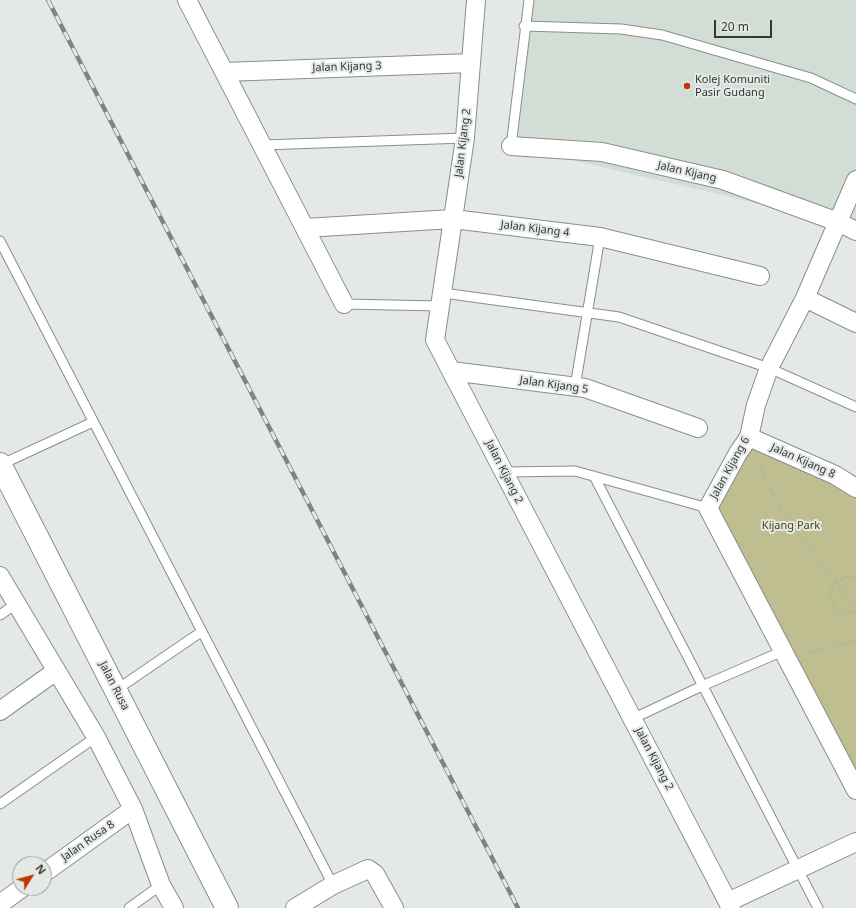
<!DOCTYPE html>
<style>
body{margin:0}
#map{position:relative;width:856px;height:908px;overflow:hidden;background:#e4e9e5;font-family:"Noto Sans",sans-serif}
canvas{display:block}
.north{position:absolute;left:12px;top:856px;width:40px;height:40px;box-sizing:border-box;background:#e4e9e5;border:1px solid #9ea29f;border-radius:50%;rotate:53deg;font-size:11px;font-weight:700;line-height:16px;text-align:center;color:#363836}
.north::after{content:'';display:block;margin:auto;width:14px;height:18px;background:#be3602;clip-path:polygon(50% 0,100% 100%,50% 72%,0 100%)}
.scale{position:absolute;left:714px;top:20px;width:58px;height:18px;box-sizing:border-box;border:2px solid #363836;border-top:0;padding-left:5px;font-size:12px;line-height:14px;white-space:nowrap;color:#363836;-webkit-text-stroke:3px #e4e9e5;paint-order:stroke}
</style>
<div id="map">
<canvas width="856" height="908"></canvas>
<div class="north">N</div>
<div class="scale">20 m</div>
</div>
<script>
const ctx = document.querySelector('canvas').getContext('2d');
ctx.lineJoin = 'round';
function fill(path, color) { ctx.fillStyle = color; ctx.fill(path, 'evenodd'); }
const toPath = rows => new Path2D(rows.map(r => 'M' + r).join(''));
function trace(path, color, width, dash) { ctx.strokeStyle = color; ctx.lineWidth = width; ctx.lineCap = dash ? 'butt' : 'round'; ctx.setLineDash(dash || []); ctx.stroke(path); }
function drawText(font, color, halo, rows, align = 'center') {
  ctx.font = font + ' "Noto Sans",sans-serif'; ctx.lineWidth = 4; ctx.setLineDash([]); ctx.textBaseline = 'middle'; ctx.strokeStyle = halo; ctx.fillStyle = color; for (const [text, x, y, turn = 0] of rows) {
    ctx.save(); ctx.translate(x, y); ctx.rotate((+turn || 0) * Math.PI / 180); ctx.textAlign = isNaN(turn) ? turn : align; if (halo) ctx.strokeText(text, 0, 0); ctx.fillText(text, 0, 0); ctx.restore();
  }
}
fill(toPath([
 [529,0,856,0,856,231,838,222,511,146]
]), '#d2ded5');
fill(toPath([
 [749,437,856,488,856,790,708,508]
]), '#bfbe91');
const service = toPath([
 [524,26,621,29,662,35,811,78,856,99],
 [262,145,465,138],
 [511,146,529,0],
 [0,241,333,885],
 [443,293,619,317,769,368,856,407],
 [344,304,440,306],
 [575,387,600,237],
 [0,465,93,422],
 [504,472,575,471,708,508],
 [594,476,818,908],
 [0,615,17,603],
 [116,690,201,632],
 [632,719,702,686,783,651],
 [0,804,96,737],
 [129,908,161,885]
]);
const minor = toPath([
 [187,0,344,304],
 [476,0,465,138,435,340,731,908],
 [224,72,471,63],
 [511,146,602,152,723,180,838,222,856,231],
 [856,180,805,298,769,368,756,405,749,437,738,453,708,508,856,790],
 [305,228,453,219,600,237,760,276],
 [805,298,856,323],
 [451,371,585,388,698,428],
 [749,437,835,475,856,488],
 [0,576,96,737,133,809,161,885,174,908],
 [0,711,56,671],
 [44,873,133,809],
 [728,902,856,842],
 [0,904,22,888],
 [295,908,333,885,368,869,375,874,394,908]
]);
const tertiary = toPath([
 [0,464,227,908]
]);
trace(service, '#8a8f8b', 11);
trace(minor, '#8a8f8b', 20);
trace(tertiary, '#8a8f8b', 24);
trace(toPath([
 [759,462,775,500,799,535,856,607],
 [856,578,846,576,835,582,832,586,830,598,836,609,841,612,847,613,856,611],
 [804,654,856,641]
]), '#a9ada9', 2.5, [1, 3]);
trace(service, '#fff', 9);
trace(minor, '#fff', 18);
trace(tertiary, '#fff', 22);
const rail = toPath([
 [48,0,518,908]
]);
trace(rail, '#808481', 4.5);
trace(rail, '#e4e9e5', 3, [9]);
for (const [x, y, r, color] of [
 [687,86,4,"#be3602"]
]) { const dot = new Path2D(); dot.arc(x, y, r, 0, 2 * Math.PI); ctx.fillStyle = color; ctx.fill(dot); trace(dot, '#e4e9e5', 1.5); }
drawText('11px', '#363836', '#e4e9e5', [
 ["Jalan Kijang 3",347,67,-2],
 ["Jalan Kijang 2",463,143,-83],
 ["Jalan Kijang",687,172,13],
 ["Jalan Kijang 4",535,229,7],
 ["Jalan Kijang 5",554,385,8],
 ["Jalan Kijang 8",803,461,24],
 ["Jalan Kijang 6",730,468,-61],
 ["Jalan Kijang 2",504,472,63],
 ["Jalan Rusa",114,686,63],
 ["Jalan Kijang 2",654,759,62],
 ["Jalan Rusa 8",88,841,-35]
]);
drawText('11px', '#363836', '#e4e9e5', [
 ["Kolej Komuniti",695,80],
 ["Pasir Gudang",695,93]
], 'left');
drawText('11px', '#494606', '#e4e9e5', [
 ["Kijang Park",791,526]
]);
</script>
